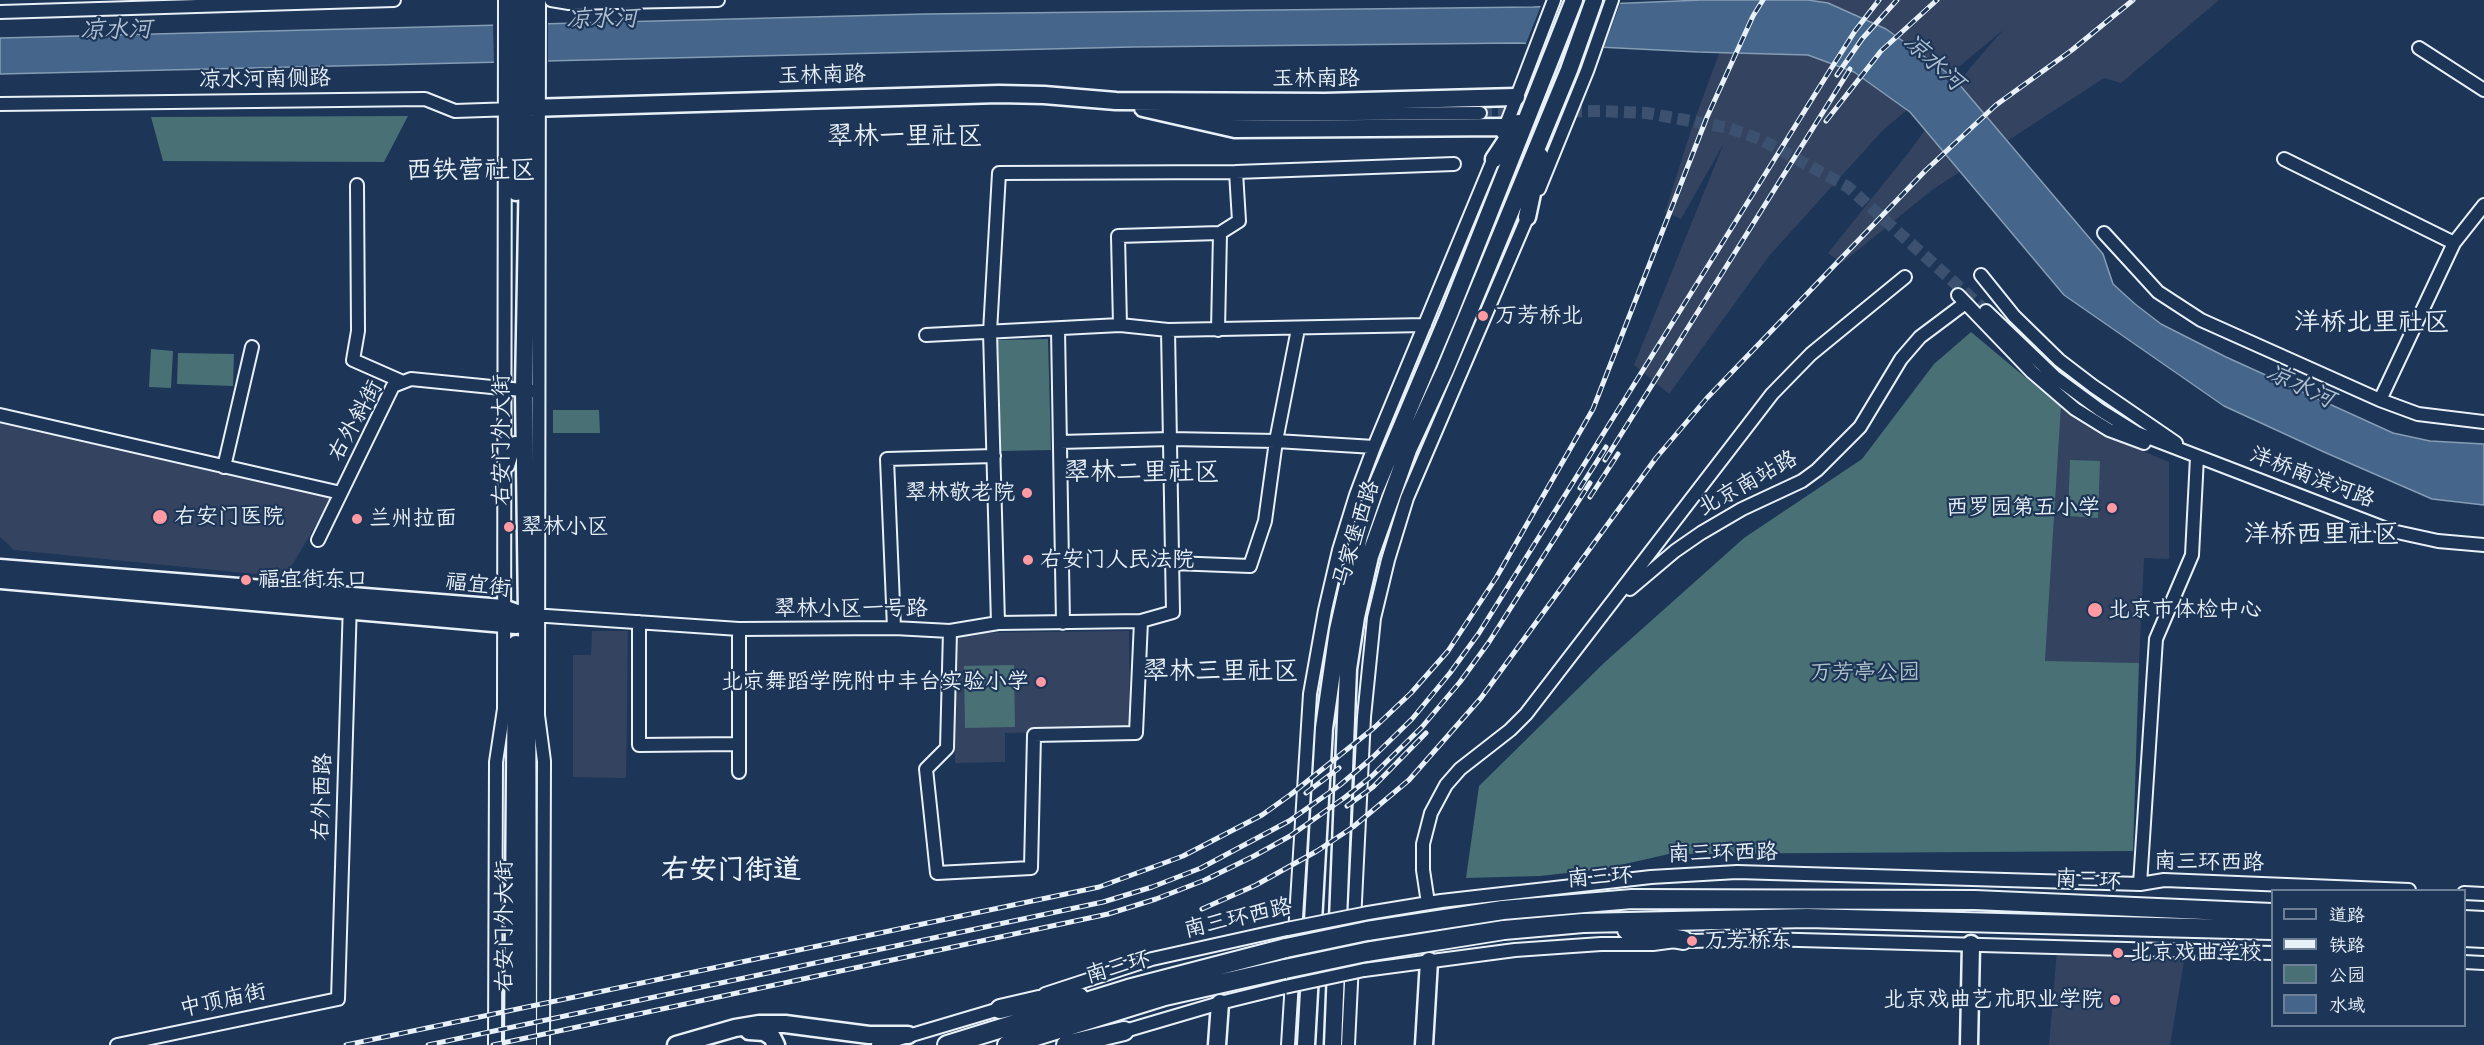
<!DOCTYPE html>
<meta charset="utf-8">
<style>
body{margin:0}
#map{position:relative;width:2484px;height:1045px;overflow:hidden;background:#1d3557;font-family:Itim,"LXGW WenKai TC",sans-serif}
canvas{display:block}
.legend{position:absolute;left:2271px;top:889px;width:195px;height:138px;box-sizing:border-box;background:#1d3557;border:2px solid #6e8097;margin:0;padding:8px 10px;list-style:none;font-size:18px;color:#e8f1f8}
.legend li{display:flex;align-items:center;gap:12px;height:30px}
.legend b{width:30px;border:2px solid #6e8097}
</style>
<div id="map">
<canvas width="2484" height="1045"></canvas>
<ul class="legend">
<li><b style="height:8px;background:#1d3557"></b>道路</li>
<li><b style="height:8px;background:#e8f1f8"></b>铁路</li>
<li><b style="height:16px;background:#487075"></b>公园</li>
<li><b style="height:16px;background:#45658a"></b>水域</li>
</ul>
</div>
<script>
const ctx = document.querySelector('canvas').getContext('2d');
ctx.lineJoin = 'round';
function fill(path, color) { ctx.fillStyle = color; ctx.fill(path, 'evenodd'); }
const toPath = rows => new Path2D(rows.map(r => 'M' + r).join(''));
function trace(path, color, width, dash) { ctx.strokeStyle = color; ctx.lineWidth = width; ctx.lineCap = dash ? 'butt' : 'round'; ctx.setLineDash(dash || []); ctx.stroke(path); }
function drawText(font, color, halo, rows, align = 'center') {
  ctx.font = font + ' Itim,"LXGW WenKai TC",sans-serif'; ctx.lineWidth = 4.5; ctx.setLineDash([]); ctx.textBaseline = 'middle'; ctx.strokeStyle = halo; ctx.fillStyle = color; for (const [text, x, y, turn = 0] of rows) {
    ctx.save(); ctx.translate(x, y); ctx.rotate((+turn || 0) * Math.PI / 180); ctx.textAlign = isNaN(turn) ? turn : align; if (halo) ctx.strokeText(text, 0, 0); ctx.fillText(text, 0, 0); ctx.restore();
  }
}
fill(toPath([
 [1739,0,2219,0,2121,83,2104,78,1932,190,1842,263,1828,253,1909,152,1970,68,2003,30,1883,130,1769,256,1669,394,1634,365,1724,143,1681,219,1665,212,1693,124],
 [2061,407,2104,435,2169,462,2169,559,2144,558,2139,663,2045,662],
 [0,420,332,498,285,577,14,550,0,537],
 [592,631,628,631,626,778,573,777,573,655,591,655],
 [1129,631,1130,731,1005,733,1005,762,955,763,953,633],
 [2057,950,2185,955,2170,1045,2049,1045]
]), '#344460');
fill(toPath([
 [408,116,384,162,163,161,151,117],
 [1971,332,2061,407,2045,661,2139,663,2133,851,1669,854,1603,869,1540,876,1466,878,1479,786,1605,662,1744,538,1862,459,1934,364],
 [1048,339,1051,450,1001,451,998,340],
 [151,349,173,351,171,388,149,387],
 [178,353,234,354,233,386,177,384],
 [553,410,599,410,600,433,553,433],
 [2070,460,2100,461,2098,518,2068,516],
 [1014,665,1015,727,965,728,964,666]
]), '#487075');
const water = toPath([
 [1702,0,1808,0,1828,3,1886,29,1953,77,2103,254,2113,284,2135,304,2161,324,2226,357,2393,433,2430,441,2484,444,2484,505,2432,499,2324,452,2224,406,2064,295,1910,112,1854,72,1808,55,1698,52,1518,43,1132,47,0,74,0,38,925,14,1533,7,1702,0]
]);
fill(water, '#45658a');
trace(water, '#869db6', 1.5);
fill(toPath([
 [1621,1,1603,50,1525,46,1542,3],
 [548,21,548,63,494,65,493,23]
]), '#1d3557');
trace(toPath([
 [1480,113,1603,111,1647,113,1729,128,1762,140,1848,187,1986,311]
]), '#3b516f', 12, [12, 6]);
const minor = toPath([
 [539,0,538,715,544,761,543,1045],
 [551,0,569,3,718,0],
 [0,12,394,0],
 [2419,48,2484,90],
 [0,104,425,99,455,111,513,109],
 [1180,109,1228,115,1480,113],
 [1503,133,1554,0],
 [2284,159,2454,243],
 [357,185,358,331,353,360,403,382],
 [1539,189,1587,71,1612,0],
 [2104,233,2158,292,2201,320,2380,400,2418,414,2484,422],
 [1981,275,2014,316,2059,360,2093,386,2176,443],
 [1958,295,2032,372,2075,409,2109,430,2144,443],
 [1986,311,2055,377,2100,410,2137,433,2392,531,2438,541,2484,545],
 [1120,325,1118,236,1220,233,1239,221,1236,172],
 [1058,329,1063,623],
 [1298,329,1276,441,1374,447],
 [1218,330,1220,233],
 [926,335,1120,325,1168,330,1425,325],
 [2380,400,2454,243,2484,205],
 [0,415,341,493],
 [1060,442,1170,439,1276,441,1265,521,1250,566,1173,563],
 [508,466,515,443],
 [224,467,252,347],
 [318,540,393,386,411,379,532,391],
 [1630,589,1675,551,1701,533,1742,509,1802,481,1817,470,1860,427,1901,359,1920,337,1964,304],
 [532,615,739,629,894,628,950,631,998,623,1141,621,1173,612,1168,330],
 [639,622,639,745,739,744],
 [998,623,990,332,999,173,1236,172,1454,164],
 [894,628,887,459,994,456],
 [739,629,739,772],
 [950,631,947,748,926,769,937,873,1031,868,1034,735,1136,733,1141,621],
 [2140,884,2156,639,2192,555,2197,457],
 [2464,893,2484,894],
 [1428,903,1423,870,1423,844,1431,813,1446,785,1460,769,1510,730,1526,714,1772,394,1811,354,1905,277],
 [1368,913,1441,901,1651,877,1737,872,2140,884,2164,880,2409,890],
 [2464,962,2484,963],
 [1364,970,1515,950,1601,944,1653,944,1683,940,1692,941,1763,939,2272,953],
 [1045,994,1152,959,1287,929],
 [1118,1033,1220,1003,1285,987],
 [117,1045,338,999,350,602],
 [495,1045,496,762,504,709,505,0],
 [878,1045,1006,1007],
 [1288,1045,1310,694,1325,610,1339,550,1356,495,1374,447,1496,153],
 [1348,1045,1364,717,1374,618,1388,560,1407,498,1530,211]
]);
const major = toPath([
 [515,0,516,192],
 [528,0,529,108,524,390,527,614,528,1045],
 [529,108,999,94,1044,95,1116,101,1325,102,1516,97],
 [1143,108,1235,129,1506,127],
 [1494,159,1518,123],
 [1527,217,1540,156],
 [0,568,503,608,517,613,527,614],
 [0,580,516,625,527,614],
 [749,1031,764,1032,772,1037,776,1045],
 [513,1045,516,644],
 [676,1045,735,1028,759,1024,785,1024,869,1035,908,1035],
 [1217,1045,1220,1003],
 [1306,1045,1324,728,1338,630,1359,536,1374,492,1450,312,1574,0],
 [1333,1045,1348,669,1356,617,1370,556,1408,450,1445,370,1569,70,1594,0],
 [1424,1045,1429,961],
 [1969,1045,1971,944]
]);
const highway = toPath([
 [2464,920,2484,921],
 [1627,930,1683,940],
 [1367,931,1503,910,1632,899,1975,900,2272,913],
 [2464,937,2484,938],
 [1366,952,1504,930,1583,923,1807,918,2272,930],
 [1000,1009,1039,1000,1079,997],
 [947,1045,1128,989,1286,948],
 [1007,1045,1165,996,1285,969],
 [1066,1045,1124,1031]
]);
trace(minor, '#e8f1f8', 16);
trace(major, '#e8f1f8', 21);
trace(highway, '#e8f1f8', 22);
trace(minor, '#1d3557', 12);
trace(major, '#1d3557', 16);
trace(highway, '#1d3557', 18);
const rail = toPath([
 [1837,75,1862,39,1897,0],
 [1826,121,1881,51,1937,0],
 [1605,460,1850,69],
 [1580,488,1606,447],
 [1590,497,1618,454],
 [1306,793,1339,768],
 [1347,806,1373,787,1426,733],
 [1202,909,1256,885,1317,851,1353,827,1409,780,1481,698,1656,458,1707,398,1925,171,1996,105,2072,50,2133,0],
 [346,1045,1099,887,1183,856,1262,815,1290,795,1375,727,1411,693,1448,651,1496,578,1593,409,1707,117,1753,16,1763,0],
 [428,1045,1103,902,1152,887,1201,868,1289,821,1340,785,1373,757,1412,719,1450,673,1479,633,1827,75,1855,31,1879,0],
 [493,1045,1108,914,1156,899,1205,880,1254,856,1290,836,1344,798,1372,776,1422,727,1460,682,1489,642,1590,483]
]);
trace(rail, '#e8f1f8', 5);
trace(rail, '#1d3557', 3, [9]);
const minorBridge = toPath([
 [1287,929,1368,913],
 [1285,987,1364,970]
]);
const highwayBridge = toPath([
 [1286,948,1367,931],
 [1285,969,1366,952]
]);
trace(minorBridge, '#e8f1f8', 16, []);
trace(highwayBridge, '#e8f1f8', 22, []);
trace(minorBridge, '#1d3557', 12);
trace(highwayBridge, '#1d3557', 18);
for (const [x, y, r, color] of [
 [1483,316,6,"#ff9aa2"],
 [1027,493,6,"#ff9aa2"],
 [2112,508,6,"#ff9aa2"],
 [160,517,8,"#ff9aa2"],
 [357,519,6,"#ff9aa2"],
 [509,527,6,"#ff9aa2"],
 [1028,560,6,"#ff9aa2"],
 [246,580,6,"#ff9aa2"],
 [2095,610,8,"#ff9aa2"],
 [1041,682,6,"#ff9aa2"],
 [1692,941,6,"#ff9aa2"],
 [2118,953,6,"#ff9aa2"],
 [2115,1000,6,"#ff9aa2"]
]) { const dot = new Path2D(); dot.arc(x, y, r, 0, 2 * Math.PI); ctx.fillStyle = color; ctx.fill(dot); trace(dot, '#1d3557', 2); }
drawText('22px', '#e8f1f8', '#1d3557', [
 ["玉林南路",822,76,-1],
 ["玉林南路",1316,79],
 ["凉水河南侧路",265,80,-1],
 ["右外斜街",356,421,-61],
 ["右安门外大街",502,440,-90],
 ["洋桥南滨河路",2312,478,21],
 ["北京南站路",1748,484,-29],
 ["马家堡西路",1357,534,-73],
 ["福宜街",478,586,7],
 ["翠林小区一号路",851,609],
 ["右外西路",323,797,-88],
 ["南三环西路",1723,854,-1],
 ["南三环西路",2209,863,1],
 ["南三环",1600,878,-4],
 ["南三环",2088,881,3],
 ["南三环西路",1238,919,-13],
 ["右安门外大街",505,926,-90],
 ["南三环",1118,968,-16],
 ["中顶庙街",223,1001,-12]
]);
drawText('22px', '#e8f1f8', '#1d3557', [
 ["万芳桥北",1495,316],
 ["翠林敬老院",1015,493,"right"],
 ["西罗园第五小学",2100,508,"right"],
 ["右安门医院",174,517],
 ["兰州拉面",369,519],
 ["翠林小区",521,527],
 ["右安门人民法院",1040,560],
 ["福宜街东口",258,580],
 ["北京市体检中心",2108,610],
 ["北京舞蹈学院附中丰台实验小学",1029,682,"right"],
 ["万芳桥东",1704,941],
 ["北京戏曲学校",2130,953],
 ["北京戏曲艺术职业学院",2103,1000,"right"]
], 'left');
drawText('22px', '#b0c4ca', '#1d3557', [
 ["万芳亭公园",1865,673]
]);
drawText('italic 24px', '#afc0d2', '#1d3557', [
 ["凉水河",602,20,-1],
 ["凉水河",116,31,-1],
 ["凉水河",1933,63,42],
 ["凉水河",2300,387,25]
]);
drawText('26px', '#e8f1f8', '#1d3557', [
 ["翠林一里社区",905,137],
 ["西铁营社区",471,171],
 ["洋桥北里社区",2372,323],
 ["翠林二里社区",1142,473],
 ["洋桥西里社区",2322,535],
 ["翠林三里社区",1221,672]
]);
drawText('bold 28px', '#e8f1f8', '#1d3557', [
 ["右安门街道",731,871]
]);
</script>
